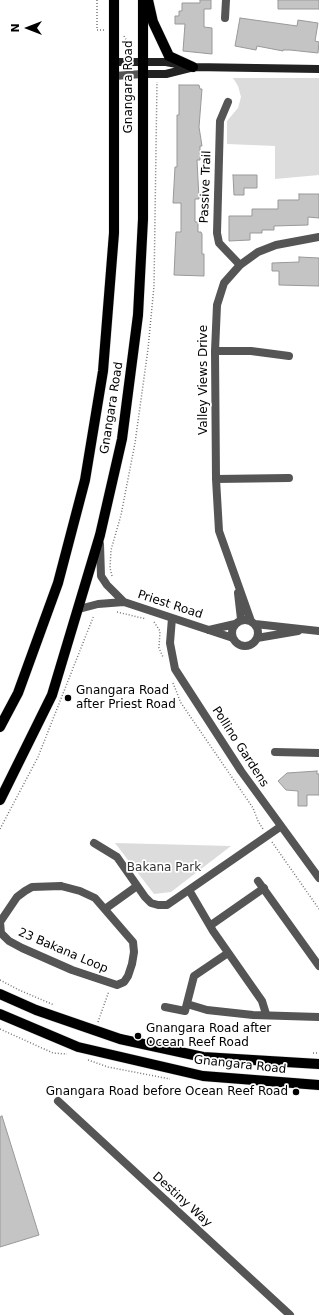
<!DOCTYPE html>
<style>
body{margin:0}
#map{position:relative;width:319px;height:1315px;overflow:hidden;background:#fff;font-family:"DejaVu Sans",sans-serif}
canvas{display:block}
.north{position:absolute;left:8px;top:8px;width:40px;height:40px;-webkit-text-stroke:3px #fff;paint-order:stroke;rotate:270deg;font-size:11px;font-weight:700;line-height:16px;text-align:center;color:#000}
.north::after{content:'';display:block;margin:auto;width:14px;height:18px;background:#000;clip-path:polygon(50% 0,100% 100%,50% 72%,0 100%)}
</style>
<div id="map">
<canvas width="319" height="1315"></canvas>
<div class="north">N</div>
</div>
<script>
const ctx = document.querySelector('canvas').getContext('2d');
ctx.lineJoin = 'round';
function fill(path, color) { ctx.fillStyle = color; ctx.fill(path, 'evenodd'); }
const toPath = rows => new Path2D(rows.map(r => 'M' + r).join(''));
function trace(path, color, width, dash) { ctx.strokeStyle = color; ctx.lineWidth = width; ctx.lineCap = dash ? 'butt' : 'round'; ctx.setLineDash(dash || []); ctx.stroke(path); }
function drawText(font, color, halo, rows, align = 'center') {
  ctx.font = font + ' "DejaVu Sans",sans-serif'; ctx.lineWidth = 3.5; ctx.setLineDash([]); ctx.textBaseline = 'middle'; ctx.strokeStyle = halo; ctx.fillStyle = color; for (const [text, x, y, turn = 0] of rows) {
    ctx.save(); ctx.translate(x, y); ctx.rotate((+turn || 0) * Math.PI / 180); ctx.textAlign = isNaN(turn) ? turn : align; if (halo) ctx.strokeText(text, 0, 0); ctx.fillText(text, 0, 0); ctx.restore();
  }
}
fill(toPath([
 [233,78,319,78,319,175,275,179,275,146,227,144,227,121,238,108,241,97,238,86],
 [115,843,231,846,171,892,154,894]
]), '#dcdcdc');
const building = toPath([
 [200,0,211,0,211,9,204,9,204,27,212,28,212,54,183,51,185,24,175,24,175,16,179,16,179,11,182,11,182,3,200,3,200,0],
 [278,0,319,0,319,9,278,9,278,0],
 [240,18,297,26,298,20,318,23,315,41,319,42,318,53,290,50,283,50,283,51,257,46,256,50,235,46,240,18],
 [179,85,199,85,200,89,202,89,199,127,202,146,200,146,200,160,197,160,199,199,195,199,195,222,198,222,198,232,201,232,202,234,202,254,204,254,204,276,174,275,176,232,181,232,181,203,173,203,175,167,177,167,177,115,179,115,179,85],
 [233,175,257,175,257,188,244,188,244,195,234,195,233,175],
 [299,194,319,194,319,218,308,217,308,225,274,226,274,230,262,230,262,233,250,233,250,240,229,241,229,216,252,216,252,209,278,209,278,200,299,200,299,194],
 [299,257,319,258,319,286,279,285,279,271,272,271,272,263,299,262,299,257],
 [317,771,317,774,319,774,319,795,307,795,307,806,298,806,298,791,286,790,278,781,287,773,317,771],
 [2,1116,39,1235,0,1247,0,1117,2,1116]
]);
fill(building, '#c4c4c4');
trace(building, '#999', 1);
const primary = toPath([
 [148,0,153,22,169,56,193,67],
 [0,727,18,693,58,583,85,480,103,371,114,233,114,0],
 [0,800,52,695,100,535,122,439,138,315,143,219,143,0],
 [0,994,36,1010,120,1039,203,1057,319,1064],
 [0,1014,78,1047,203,1076,319,1085]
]);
trace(primary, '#dbdbdb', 11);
trace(toPath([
 [97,0,97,30,105,30],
 [124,36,133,52],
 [112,576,110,568,111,550,121,515,135,443,148,349,154,286,157,82],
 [117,612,146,619],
 [154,622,160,631,159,648,163,657],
 [173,683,181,703,253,808,258,821,263,829],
 [0,829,38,757,94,615],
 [272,842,319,909],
 [0,980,19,990,54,1005],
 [98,1022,109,991],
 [0,1029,53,1053,67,1054],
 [313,1053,319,1053],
 [88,1060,108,1067,170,1079]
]), '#777', 1.5, [1, 2]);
trace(toPath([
 [225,18,226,0],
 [114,76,142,74],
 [228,102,220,121,217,233,219,243,240,265],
 [215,351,251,351,289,356],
 [216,479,289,478],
 [100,544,101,576,107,585,124,602],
 [238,593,241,619],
 [79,609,98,604,124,602,233,638],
 [172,618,170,643,175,669,241,771,319,878],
 '232 633a13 13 0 1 1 26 0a13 13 0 1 1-26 0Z',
 [251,621,219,531,216,479,215,351,217,305,224,283,240,265,258,252,276,245,319,237],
 [255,624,319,631],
 [209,630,235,624],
 [257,638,298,631],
 [275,752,319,753],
 [94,843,117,857,145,897,151,903,158,905,167,905,280,827],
 [258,881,319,966],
 [61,886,80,891,95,898,133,942,134,952,132,964,128,976,124,982,117,985,72,970,22,948,9,941,1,933,0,922,17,897,25,891,32,887,61,886],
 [189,890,213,931,262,1001,266,1014],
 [105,909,137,886],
 [211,925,264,888],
 [187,1004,207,1010,253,1015,319,1017],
 [165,1007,185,1011,194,976,228,953],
 [58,1101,290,1315]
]), '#555', 8);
trace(toPath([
 [114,62,166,62,193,67,319,69],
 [142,74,166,74,190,68]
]), '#222', 8);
trace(primary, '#000', 10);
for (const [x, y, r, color] of [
 [68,698,4,"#000"],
 [138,1036,4,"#000"],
 [296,1092,4,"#000"]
]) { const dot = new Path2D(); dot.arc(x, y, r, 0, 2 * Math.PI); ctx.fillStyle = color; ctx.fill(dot); trace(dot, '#fff', 1.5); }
drawText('12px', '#000', '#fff', [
 ["Gnangara Road",129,87,-90],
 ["Passive Trail",206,187,-88],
 ["Valley Views Drive",204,380,-90],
 ["Gnangara Road",112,408,-81],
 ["Priest Road",170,605,18],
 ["Pollino Gardens",240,747,57],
 ["23 Bakana Loop",63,951,23],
 ["Gnangara Road",240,1065,6],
 ["Destiny Way",182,1200,42]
]);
drawText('12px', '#000', '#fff', [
 ["Gnangara Road",76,691],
 ["after Priest Road",76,705],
 ["Gnangara Road after",146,1029],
 ["Ocean Reef Road",146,1043],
 ["Gnangara Road before Ocean Reef Road",288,1092,"right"]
], 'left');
drawText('12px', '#333', '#fff', [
 ["Bakana Park",164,868]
]);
</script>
